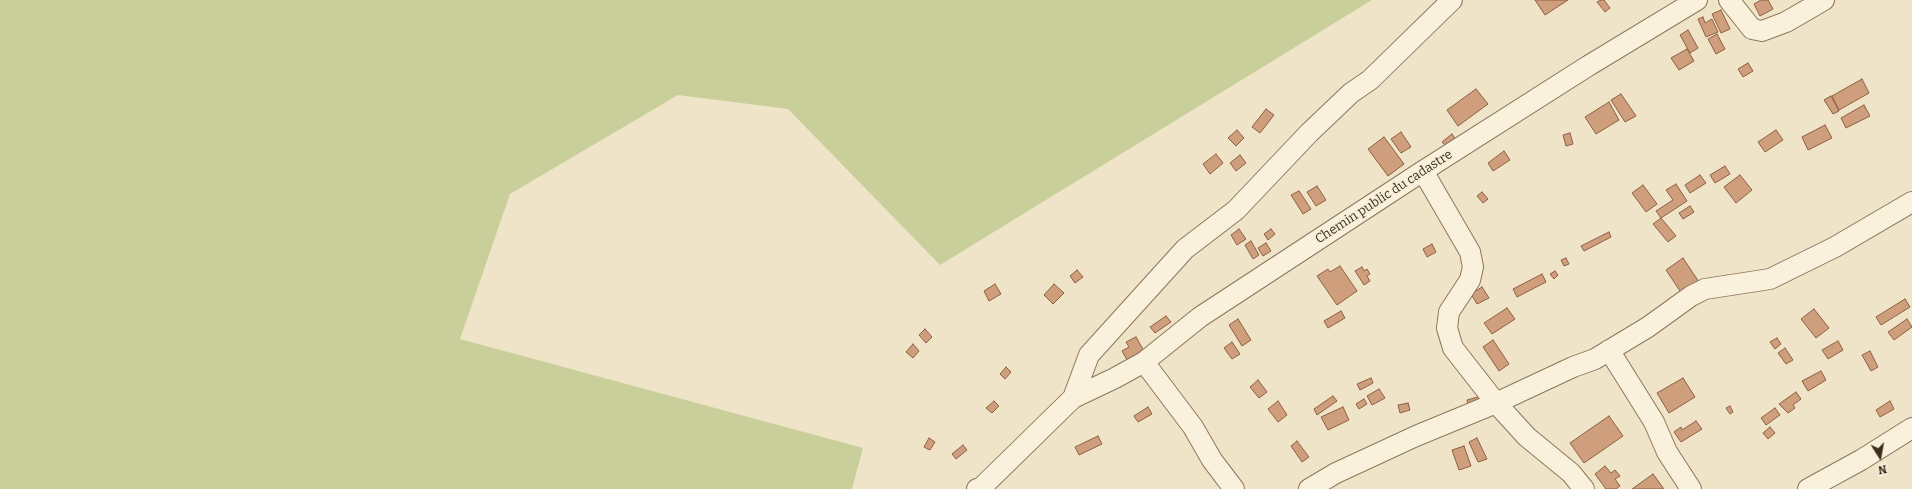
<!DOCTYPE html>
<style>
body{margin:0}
#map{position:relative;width:1912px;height:489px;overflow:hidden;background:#f0e4c8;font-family:Bitter,serif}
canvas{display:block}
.north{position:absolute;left:1860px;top:437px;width:40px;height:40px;-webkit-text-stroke:3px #f7eed8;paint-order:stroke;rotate:169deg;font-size:11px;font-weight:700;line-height:16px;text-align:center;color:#3d2e20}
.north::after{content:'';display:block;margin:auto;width:14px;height:18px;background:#3d2e20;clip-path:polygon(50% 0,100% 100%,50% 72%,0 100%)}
</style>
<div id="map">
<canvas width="1912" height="489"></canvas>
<div class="north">N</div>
</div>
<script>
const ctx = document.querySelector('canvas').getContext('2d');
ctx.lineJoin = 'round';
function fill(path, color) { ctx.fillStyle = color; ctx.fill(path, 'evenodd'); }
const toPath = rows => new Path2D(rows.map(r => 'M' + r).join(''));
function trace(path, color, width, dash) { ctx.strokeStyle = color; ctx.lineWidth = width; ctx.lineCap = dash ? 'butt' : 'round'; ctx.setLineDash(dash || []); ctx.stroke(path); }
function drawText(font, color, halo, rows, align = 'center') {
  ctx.font = font + ' Bitter,serif'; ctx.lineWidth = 3.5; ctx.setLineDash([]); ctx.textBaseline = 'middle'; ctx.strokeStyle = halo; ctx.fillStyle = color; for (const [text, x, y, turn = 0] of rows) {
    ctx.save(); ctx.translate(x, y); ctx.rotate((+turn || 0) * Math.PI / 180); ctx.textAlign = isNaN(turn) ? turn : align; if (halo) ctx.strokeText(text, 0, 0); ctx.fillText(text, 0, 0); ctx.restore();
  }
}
fill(toPath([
 [0,0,1372,0,940,265,788,109,678,95,510,194,460,339,863,448,852,489,0,489]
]), '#c9cf9b');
const building = toPath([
 [1535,0,1568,0,1545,15,1535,0],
 [1601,0,1604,0,1610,8,1605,12,1597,2,1601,0],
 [1761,0,1768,0,1773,9,1760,16,1754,4,1761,0],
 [1721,10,1730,29,1721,33,1712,14,1721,10],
 [1703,17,1705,23,1712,19,1718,32,1706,37,1698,19,1703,17],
 [1688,30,1698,48,1690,53,1680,35,1688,30],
 [1717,34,1725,49,1716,54,1708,39,1717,34],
 [1687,49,1694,61,1679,70,1671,58,1687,49],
 [1748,63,1753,71,1743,77,1738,69,1748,63],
 [1862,79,1869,93,1839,110,1832,96,1862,79],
 [1476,89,1488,104,1458,126,1447,110,1476,89],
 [1621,94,1636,116,1625,122,1611,100,1621,94],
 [1831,96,1839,111,1833,114,1824,100,1831,96],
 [1609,102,1619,120,1596,134,1585,117,1609,102],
 [1864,105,1870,116,1846,128,1841,118,1864,105],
 [1266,109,1274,115,1260,133,1252,127,1266,109],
 [1825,125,1832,138,1808,150,1802,137,1825,125],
 [1237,130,1244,138,1236,146,1228,138,1237,130],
 [1776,130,1783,140,1765,152,1758,142,1776,130],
 [1401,132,1411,147,1401,153,1391,139,1401,132],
 [1570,133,1573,144,1566,146,1563,135,1570,133],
 [1452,134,1456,140,1447,147,1442,142,1452,134],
 [1384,137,1404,164,1388,176,1368,149,1384,137],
 [1504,151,1510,160,1493,171,1488,163,1504,151],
 [1216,154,1223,163,1210,174,1203,164,1216,154],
 [1240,155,1246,163,1236,171,1230,163,1240,155],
 [1725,166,1730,174,1715,183,1710,175,1725,166],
 [1700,175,1706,183,1690,193,1685,185,1700,175],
 [1740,175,1752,190,1736,203,1724,187,1740,175],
 [1676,184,1687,201,1661,218,1656,211,1673,200,1666,190,1676,184],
 [1643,185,1657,204,1646,212,1632,193,1643,185],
 [1317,186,1326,200,1316,206,1307,192,1317,186],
 [1299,191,1311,209,1303,214,1291,195,1299,191],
 [1482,192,1488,199,1483,203,1477,196,1482,192],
 [1690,206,1694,212,1683,219,1679,213,1690,206],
 [1661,218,1676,236,1668,242,1653,224,1661,218],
 [1239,229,1246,239,1237,245,1231,235,1239,229],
 [1271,229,1275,234,1268,240,1264,234,1271,229],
 [1609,232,1611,237,1584,251,1581,246,1609,232],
 [1251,241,1259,255,1253,259,1245,245,1251,241],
 [1266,243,1271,251,1263,256,1258,248,1266,243],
 [1432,244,1436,252,1427,257,1423,249,1432,244],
 [1566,258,1569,264,1564,266,1561,260,1566,258],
 [1683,258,1701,285,1684,297,1666,270,1683,258],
 [1340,266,1357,291,1337,305,1317,276,1328,269,1330,272,1340,266],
 [1362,267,1364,271,1367,269,1370,274,1367,276,1370,281,1364,285,1355,271,1362,267],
 [1077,270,1083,277,1075,283,1070,276,1077,270],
 [1555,271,1558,275,1554,279,1550,274,1555,271],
 [1542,274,1546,282,1517,297,1513,289,1542,274],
 [995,284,1001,294,989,301,984,291,995,284],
 [1054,284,1064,293,1053,304,1044,295,1054,284],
 [1482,287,1489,298,1477,304,1471,294,1482,287],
 [1905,299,1910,307,1881,325,1876,317,1905,299],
 [1507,308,1515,319,1492,334,1484,323,1507,308],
 [1814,309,1829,328,1816,338,1801,319,1814,309],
 [1341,311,1345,318,1328,328,1324,321,1341,311],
 [1166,316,1171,322,1155,333,1150,327,1166,316],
 [1238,319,1251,340,1242,346,1229,325,1238,319],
 [1907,319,1912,327,1894,340,1888,332,1907,319],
 [925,329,932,337,926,343,919,335,925,329],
 [1136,337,1144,351,1130,365,1122,351,1129,347,1126,342,1136,337],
 [1777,338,1781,344,1775,349,1770,342,1777,338],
 [1493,340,1509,364,1499,371,1483,347,1493,340],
 [1838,341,1843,350,1828,359,1822,350,1838,341],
 [1232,342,1240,354,1232,359,1224,348,1232,342],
 [913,344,919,351,913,358,906,352,913,344],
 [1785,348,1793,360,1786,364,1778,353,1785,348],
 [1870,351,1878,367,1871,371,1862,355,1870,351],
 [1006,367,1011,372,1005,379,1000,374,1006,367],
 [1821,371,1826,380,1808,391,1802,381,1821,371],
 [1371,378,1373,383,1360,390,1357,384,1371,378],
 [1683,378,1695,397,1669,413,1657,393,1683,378],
 [1258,380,1267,392,1259,398,1250,387,1258,380],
 [1379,389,1385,398,1372,405,1367,396,1379,389],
 [1796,392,1801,399,1793,405,1795,408,1788,413,1779,404,1796,392],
 [1333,396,1337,401,1317,415,1314,409,1333,396],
 [1481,396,1484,406,1470,410,1467,400,1481,396],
 [1364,399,1367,404,1359,409,1356,404,1364,399],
 [994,401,999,406,992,413,986,408,994,401],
 [1278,401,1287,415,1278,422,1268,409,1278,401],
 [1890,401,1894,409,1880,417,1876,410,1890,401],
 [1408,403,1410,410,1400,413,1398,405,1408,403],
 [1730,406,1733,412,1730,414,1726,408,1730,406],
 [1148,407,1152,414,1138,422,1134,416,1148,407],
 [1343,407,1349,420,1328,430,1321,417,1343,407],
 [1775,408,1780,415,1766,425,1761,418,1775,408],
 [1609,416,1623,436,1584,463,1570,443,1609,416],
 [1696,421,1702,429,1681,442,1674,432,1681,427,1682,430,1696,421],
 [1770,427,1775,433,1768,439,1763,433,1770,427],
 [1098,436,1102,444,1079,455,1075,447,1098,436],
 [929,438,935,442,930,450,924,447,929,438],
 [1477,438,1487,459,1478,462,1469,442,1477,438],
 [1297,441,1309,457,1302,462,1291,446,1297,441],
 [963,445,967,450,956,459,952,454,963,445],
 [1464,446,1471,466,1459,470,1452,450,1464,446],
 [1605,466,1611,473,1615,470,1620,476,1615,479,1620,486,1616,489,1606,489,1595,474,1605,466],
 [1653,474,1664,489,1632,489,1653,474]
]);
fill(building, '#cf9f7d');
trace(building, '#8d5f41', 1);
const minor = toPath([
 [1729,0,1752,29,1762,31,1786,22,1824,0],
 [1423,171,1470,252,1473,267,1470,280,1449,312,1447,328,1453,348,1496,403,1527,437,1571,473,1584,489],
 [1609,350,1654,422,1667,452,1691,489],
 [1144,362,1193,427,1212,460,1234,489],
 [1073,398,1115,378,1144,362,1200,317,1423,171,1588,66,1697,0],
 [977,489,981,488,1073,398,1089,355,1185,249,1236,210,1309,133,1351,93,1370,80,1452,0],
 [1309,489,1336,473,1416,436,1496,403,1573,367,1595,359,1648,327,1691,296,1705,289,1770,279,1835,247,1912,202],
 [1808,489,1861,460,1912,428]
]);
trace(minor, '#8d765c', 22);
trace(minor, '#faf1dc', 20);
drawText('13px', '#3d2e20', '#f7eed8', [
 ["Chemin public du cadastre",1384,197,-33]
]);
</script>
